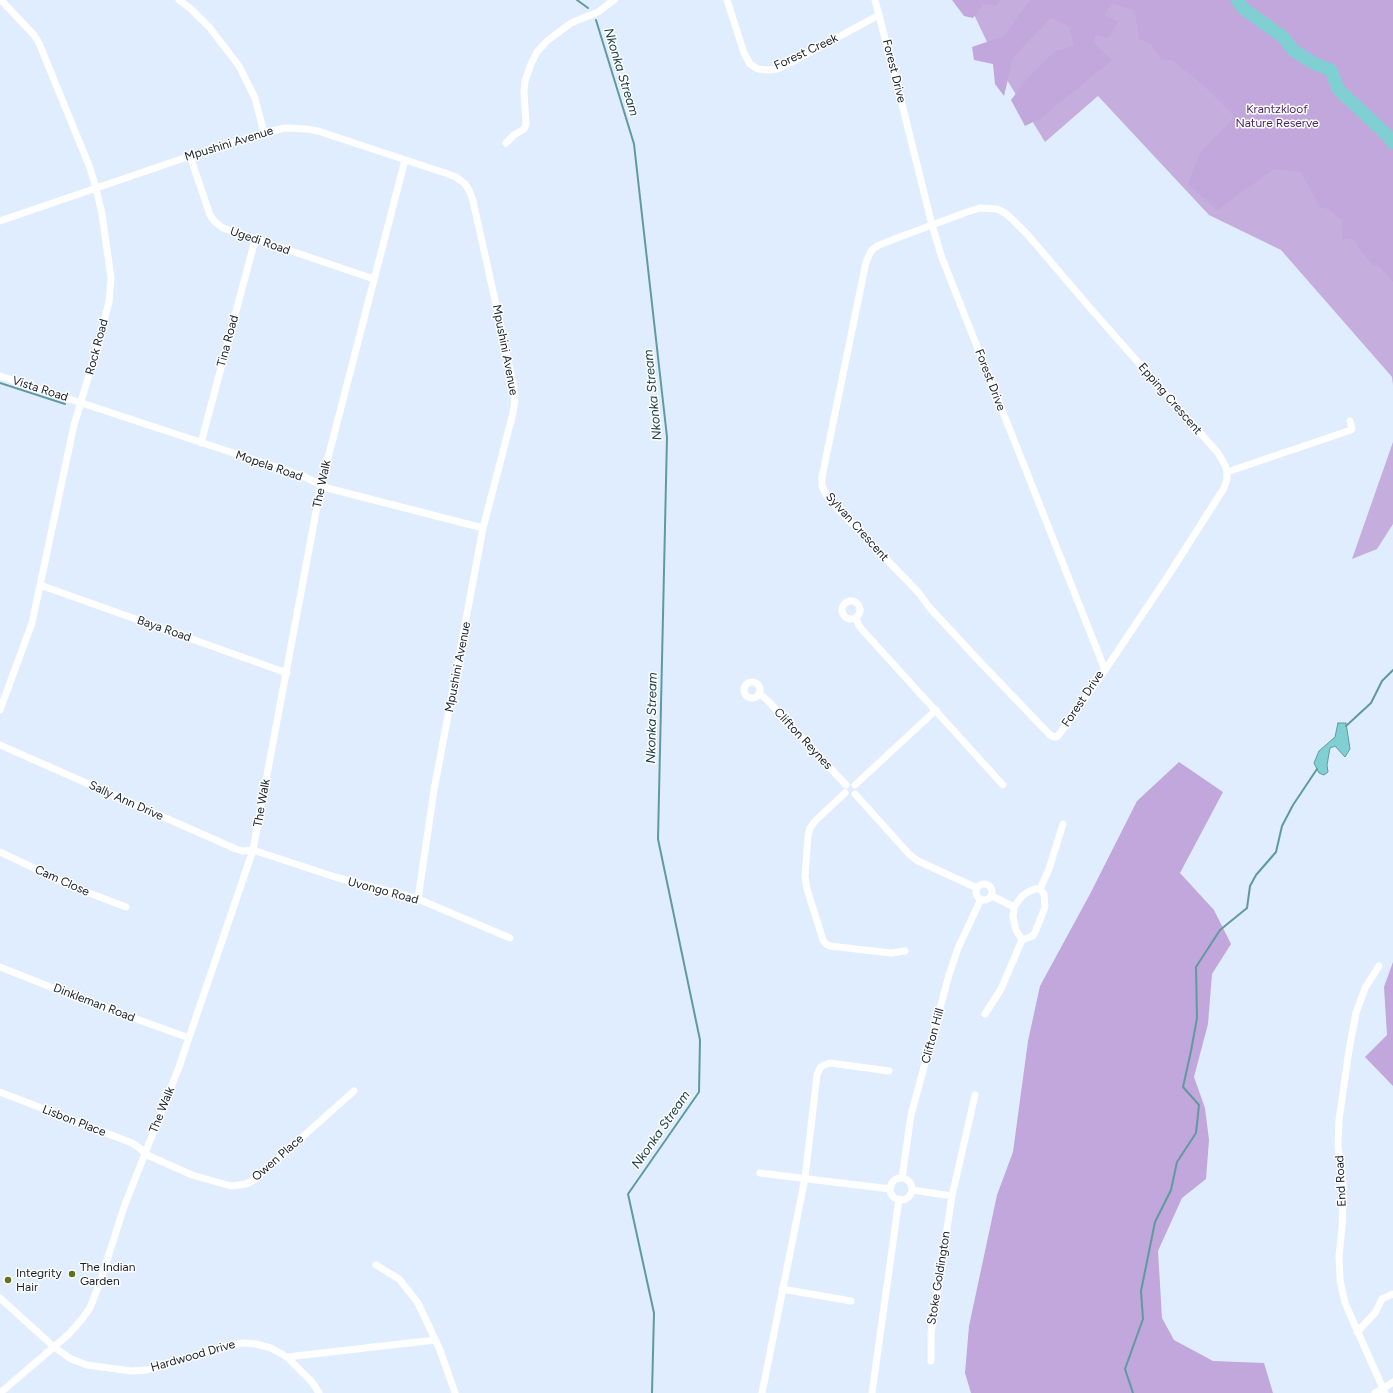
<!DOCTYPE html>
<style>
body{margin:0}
canvas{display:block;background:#dfedfe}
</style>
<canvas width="1393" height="1393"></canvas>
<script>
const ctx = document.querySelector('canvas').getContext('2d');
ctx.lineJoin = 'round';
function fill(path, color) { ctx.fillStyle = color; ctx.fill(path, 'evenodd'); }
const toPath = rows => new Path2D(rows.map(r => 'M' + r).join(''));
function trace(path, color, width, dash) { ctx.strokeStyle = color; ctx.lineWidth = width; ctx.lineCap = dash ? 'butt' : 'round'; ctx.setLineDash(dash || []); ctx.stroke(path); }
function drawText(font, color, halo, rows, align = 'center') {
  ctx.font = font + ' Figtree,sans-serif'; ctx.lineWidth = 3; ctx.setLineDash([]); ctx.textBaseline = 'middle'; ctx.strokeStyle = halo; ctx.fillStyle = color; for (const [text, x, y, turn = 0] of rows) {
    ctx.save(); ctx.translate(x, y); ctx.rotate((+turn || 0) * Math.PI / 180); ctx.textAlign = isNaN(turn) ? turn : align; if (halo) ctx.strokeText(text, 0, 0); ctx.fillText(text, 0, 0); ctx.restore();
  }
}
fill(toPath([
 [967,0,1393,0,1393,385,1392,377,1281,250,1209,215,1098,96,1045,142,999,67],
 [1393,442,1393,524,1377,549,1352,559]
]), '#c5addd');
fill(toPath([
 [952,0,1000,0,996,6,983,4,973,18,964,16],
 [1030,0,1393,0,1393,282,1379,266,1373,265,1360,250,1354,239,1343,239,1342,220,1328,209,1320,207,1301,172,1274,169,1217,210,1188,184,1200,153,1232,120,1233,115,1201,83,1172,60,1162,60,1151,44,1139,39,1135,11,1112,3,1104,15,1118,22,1108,38,1095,35,1094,43,1112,60,1041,118,1025,126,1011,100,1026,80,1054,52,1074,46,1069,26,1051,18,1028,41,1013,58,1004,96,995,84,993,64,974,60,972,47,1004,36],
 [1179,762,1223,792,1180,873,1214,910,1231,944,1212,974,1208,1024,1194,1077,1205,1108,1209,1140,1206,1179,1182,1198,1158,1251,1162,1318,1174,1340,1213,1361,1264,1363,1273,1393,971,1393,965,1373,969,1326,997,1195,1013,1152,1028,1041,1040,986,1090,894,1137,801],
 [1393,962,1393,1086,1365,1057,1387,1035,1384,987]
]), '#c1a7db');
const water = toPath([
 [1338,723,1346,723,1350,749,1345,757,1335,746,1330,748,1327,765,1328,772,1324,775,1319,773,1314,763,1319,751,1335,737,1338,723]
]);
fill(water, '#80cfd3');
trace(water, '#609aa0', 1);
trace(toPath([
 [577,0,588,8],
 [596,20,634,144,667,437,658,839,700,1040,699,1092,628,1194,654,1313,652,1393],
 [0,383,65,404],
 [1346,726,1371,703,1382,681,1393,670],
 [1133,1393,1125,1369,1143,1319,1141,1291,1155,1222,1171,1190,1177,1162,1196,1133,1199,1105,1183,1087,1191,1051,1197,1018,1196,967,1220,930,1247,908,1250,886,1256,875,1276,852,1282,826,1293,805,1317,769]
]), '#609aa0', 2);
trace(toPath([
 [1237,0,1244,9,1283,37,1294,51,1315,64,1331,70,1338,89,1387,135,1393,143]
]), '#80cfd3', 13);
trace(toPath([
 [179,0,191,9,210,28,239,66,255,98,264,133],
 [727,0,744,53,750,64,758,69,767,70,777,69,792,62,879,15],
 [875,0,902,104,932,225,942,258,1105,670,1058,736,1054,737,1050,735,981,663,929,607,919,593,837,508,826,495,822,486,822,477,866,262,871,251,877,246,897,238,967,212,980,208,997,209,1005,213,1012,219,1027,234,1091,309,1218,453,1225,465,1227,472,1227,479,1224,488,1168,576,1105,670],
 [506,143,514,135,524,129,526,124,524,92,525,81,531,64,537,52,547,41,571,23,598,12,614,0],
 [190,156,210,215,215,222,223,228,374,279],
 [0,221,190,156,264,133,285,128,307,129,318,131,448,174,456,177,465,184,469,190,473,201,497,309,514,388,515,399,513,413,483,528,434,790,418,899],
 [0,376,303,476,327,488,483,528],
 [201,443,255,240],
 [1227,472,1351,430,1352,429,1350,421],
 [40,585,287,673],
 '842 610a9 9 0 1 1 18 0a9 9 0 1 1-18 0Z',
 [856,618,859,626,866,634,1003,785],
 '744 690a8 8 0 1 1 16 0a8 8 0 1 1-16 0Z',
 [759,693,768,701,846,785],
 [0,710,32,623,74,425,97,348,109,302,111,278,102,214,96,188,90,168,39,43,34,35,1,0],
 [0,745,236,849,242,851,253,850,335,877,418,899,510,938],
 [855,785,936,710],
 [845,793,815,821,810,828,808,836,805,877,807,889,823,940,826,944,830,946,847,948,891,953,905,951],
 [855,794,909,854,918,861,977,888],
 [0,852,76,888,126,907],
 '976 892a8 8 0 1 1 16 0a8 8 0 1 1-16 0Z',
 [1040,889,1049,869,1063,824],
 [992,896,1014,907],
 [1022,940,1016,930,1014,922,1013,916,1014,907,1022,896,1028,892,1035,889,1040,889],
 [1379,966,1365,988,1356,1013,1349,1050,1339,1120,1338,1146,1343,1183,1343,1202,1342,1228,1339,1256,1340,1280,1345,1303,1385,1393],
 [0,967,81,999,189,1038],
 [985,1014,1001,989,1022,940,1033,936,1036,930,1045,907,1044,894,1040,889],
 [0,1092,132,1143,141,1149,145,1154,192,1175,231,1186,246,1184,254,1180,354,1091],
 [760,1173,890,1189],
 [902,1178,911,1115,949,975,958,948,981,899],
 '890 1189a11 11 0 1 1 22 0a11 11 0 1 1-22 0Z',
 [912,1190,952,1196],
 [376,1265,399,1279,418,1303,440,1350,455,1393],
 [782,1289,851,1301],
 [0,1298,54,1347,71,1359,87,1365,131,1371,147,1370,230,1345,243,1343,256,1344,271,1348,287,1357,312,1382,319,1393],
 [1357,1332,1375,1313,1382,1299,1393,1294],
 [287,1357,435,1340],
 [931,1361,931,1333,952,1196,975,1095],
 [0,1393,69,1334,82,1319,90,1308,100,1282,124,1207,179,1067,253,850,321,485,405,160],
 [762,1393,805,1178,817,1075,820,1068,824,1065,830,1063,889,1071],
 [872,1393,899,1199],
 [1375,1393,1383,1389,1393,1382]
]), '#fff', 7);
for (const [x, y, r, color] of [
 [72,1274,4,"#63711d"],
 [8,1280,4,"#63711d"]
]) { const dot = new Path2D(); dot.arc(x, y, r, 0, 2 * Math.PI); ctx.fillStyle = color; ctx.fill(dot); trace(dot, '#fff', 1.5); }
drawText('12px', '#17202a', '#fff', [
 ["Forest Creek",806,52,-25],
 ["Forest Drive",894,71,76],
 ["Mpushini Avenue",229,144,-17],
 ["Ugedi Road",260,241,19],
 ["Tina Road",228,341,-75],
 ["Rock Road",97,347,-75],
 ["Mpushini Avenue",505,350,79],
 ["Forest Drive",990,380,69],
 ["Vista Road",40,389,18],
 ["Epping Crescent",1170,399,49],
 ["Mopela Road",269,466,19],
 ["The Walk",322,484,-78],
 ["Sylvan Crescent",857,527,48],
 ["Baya Road",164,629,19],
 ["Mpushini Avenue",458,667,-79],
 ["Forest Drive",1083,699,-56],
 ["Clifton Reynes",803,739,47],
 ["Sally Ann Drive",126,801,24],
 ["The Walk",262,803,-80],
 ["Cam Close",62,881,24],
 ["Uvongo Road",383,891,15],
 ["Dinkleman Road",94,1003,21],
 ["Clifton Hill",933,1036,-75],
 ["The Walk",162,1110,-68],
 ["Lisbon Place",74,1121,21],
 ["Owen Place",278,1158,-41],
 ["End Road",1341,1181,-93],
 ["Stoke Goldington",939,1278,-81],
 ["Hardwood Drive",193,1356,-16]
]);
drawText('12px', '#4a2766', '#fff', [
 ["Krantzkloof",1277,109],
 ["Nature Reserve",1277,123]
]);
drawText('12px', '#17202a', '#fff', [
 ["The Indian",80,1267],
 ["Garden",80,1281],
 ["Integrity",16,1273],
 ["Hair",16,1287]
], 'left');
drawText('italic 13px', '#1b4143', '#fff', [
 ["Nkonka Stream",621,72,73],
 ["Nkonka Stream",653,395,-96],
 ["Nkonka Stream",652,718,-89],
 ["Nkonka Stream",661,1130,-55]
]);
</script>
